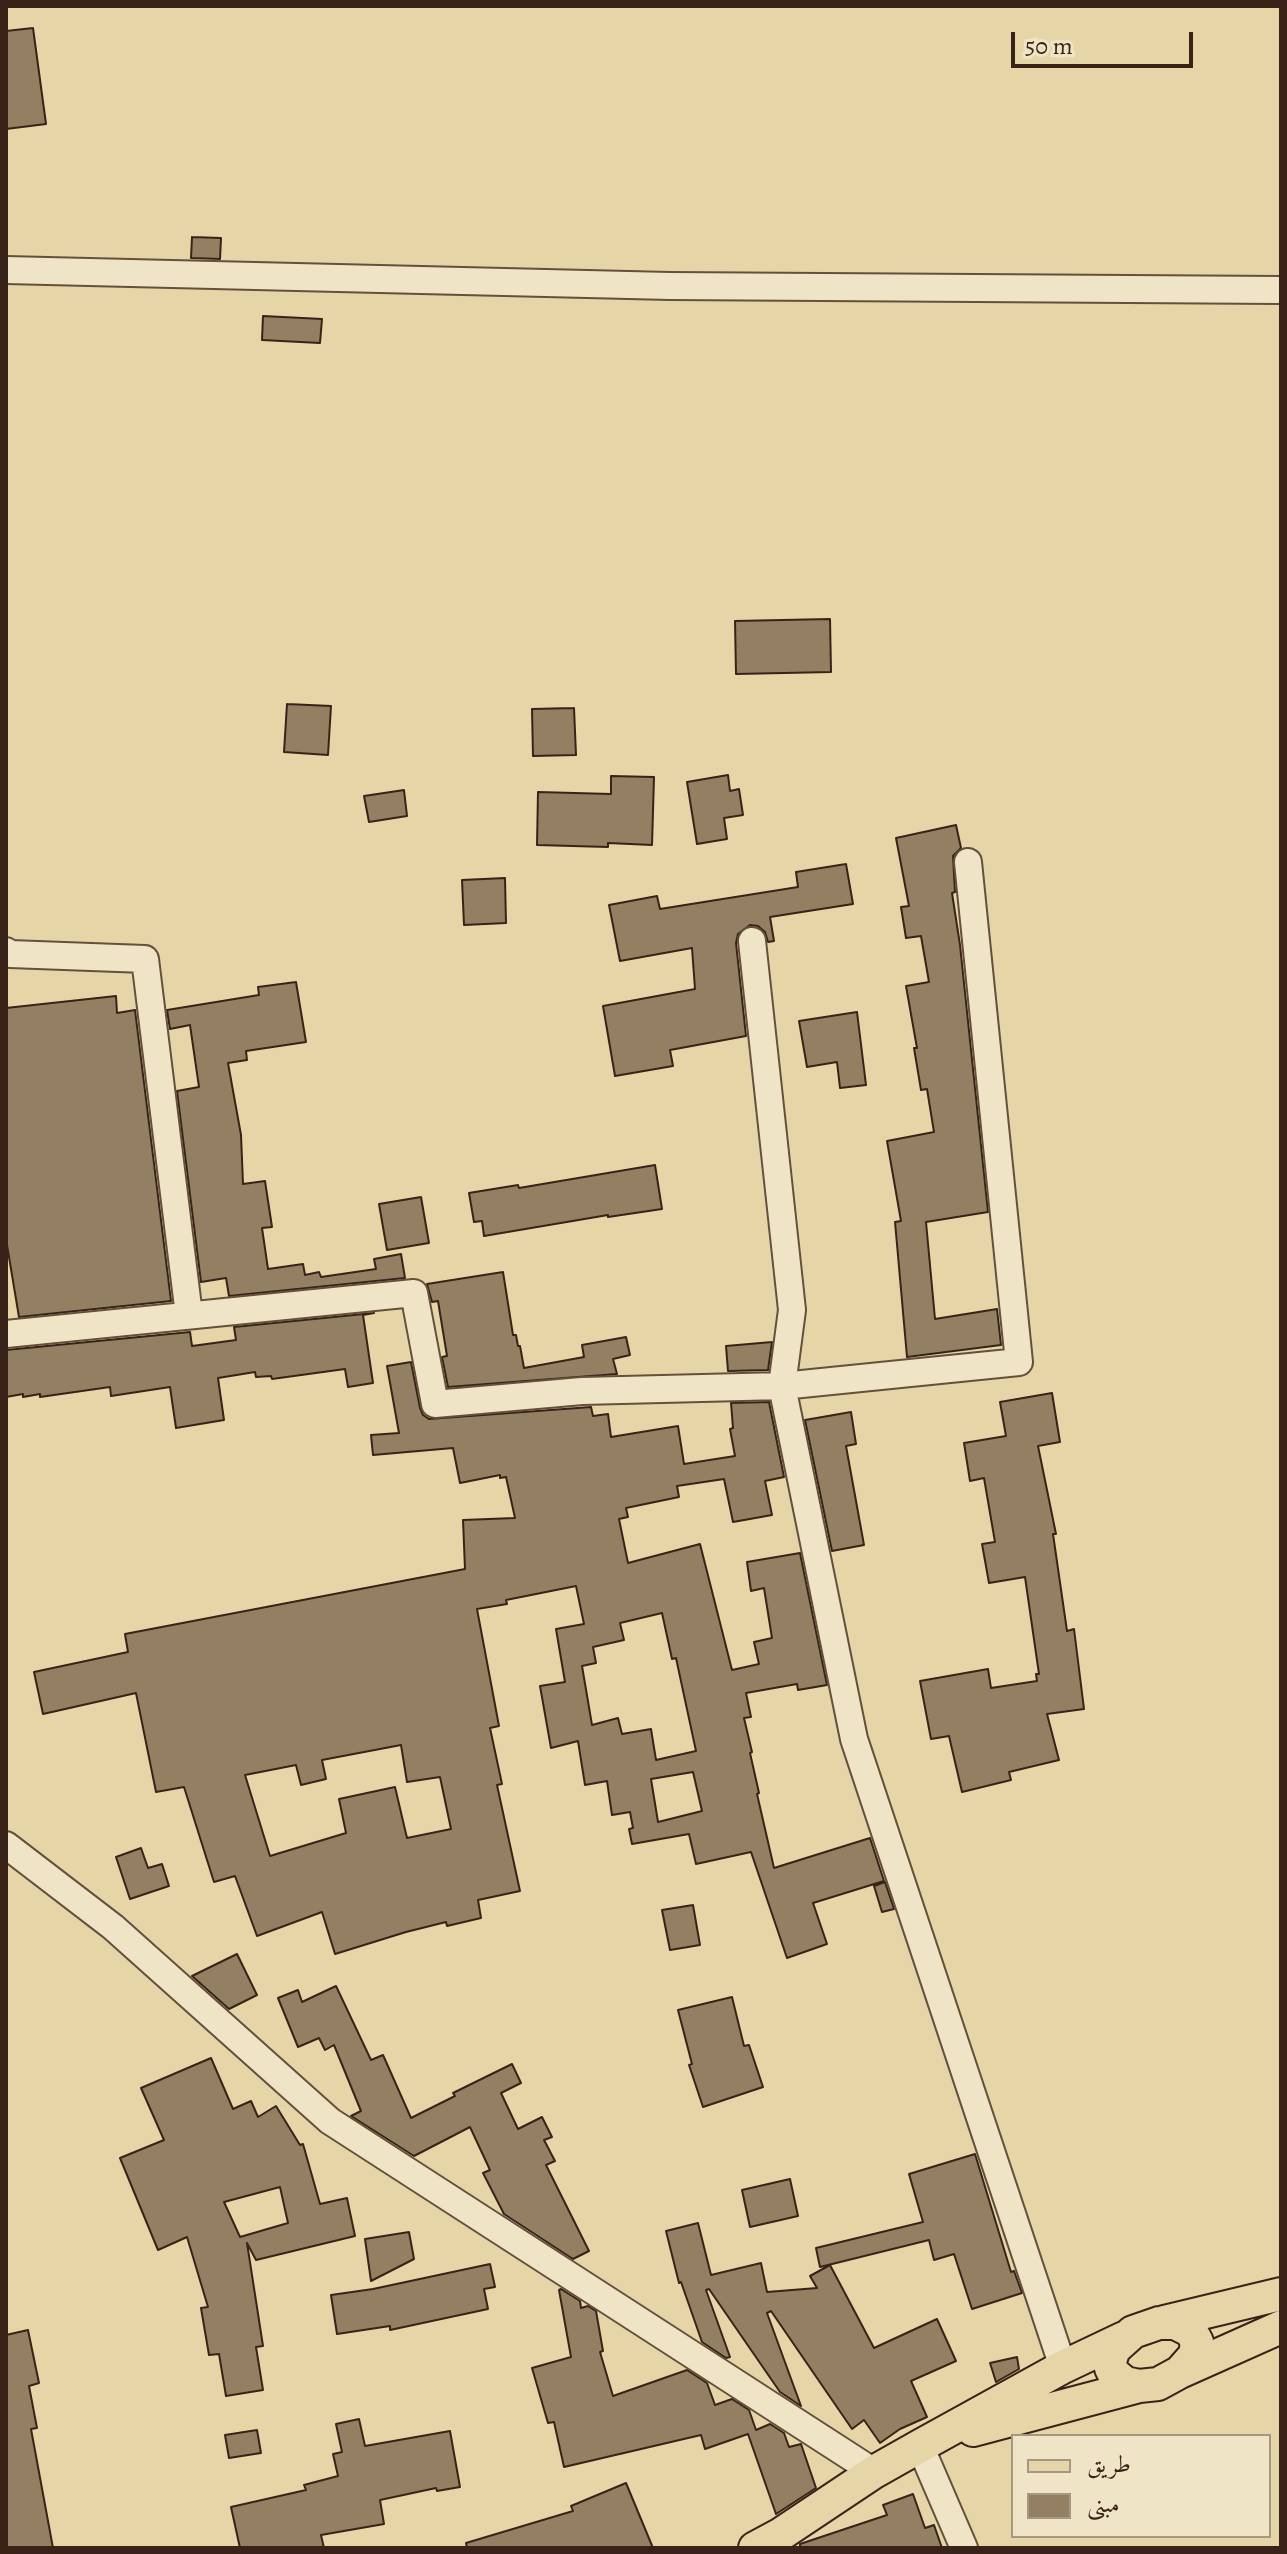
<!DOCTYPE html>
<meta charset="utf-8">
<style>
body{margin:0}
#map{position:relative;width:1287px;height:2554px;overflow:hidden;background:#e6d6a7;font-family:Alegreya,Amiri,serif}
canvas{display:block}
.frame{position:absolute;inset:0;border:8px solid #392318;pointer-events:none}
.legend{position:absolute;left:1011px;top:2434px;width:260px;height:104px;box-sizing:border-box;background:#efe4c6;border:2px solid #a69780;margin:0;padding:10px 14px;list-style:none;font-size:24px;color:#392318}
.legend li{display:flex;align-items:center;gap:16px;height:40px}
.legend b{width:40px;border:2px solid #a69780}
.scale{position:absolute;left:1011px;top:32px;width:182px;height:36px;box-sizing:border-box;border:4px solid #392318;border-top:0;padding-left:10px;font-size:24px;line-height:28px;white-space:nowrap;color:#392318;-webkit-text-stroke:6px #efe4c6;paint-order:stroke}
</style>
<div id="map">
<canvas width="1287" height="2554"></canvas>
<div class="frame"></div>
<ul class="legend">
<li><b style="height:10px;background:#e6d6a7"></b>طريق</li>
<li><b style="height:22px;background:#938062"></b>مبنى</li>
</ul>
<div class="scale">50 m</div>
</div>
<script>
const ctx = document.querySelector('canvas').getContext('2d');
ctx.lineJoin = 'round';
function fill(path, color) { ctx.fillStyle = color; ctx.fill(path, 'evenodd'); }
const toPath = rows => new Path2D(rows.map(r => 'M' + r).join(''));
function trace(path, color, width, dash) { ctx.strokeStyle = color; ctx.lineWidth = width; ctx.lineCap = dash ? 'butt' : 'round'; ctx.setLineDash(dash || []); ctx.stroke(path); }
const building = toPath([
 [33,28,46,124,6,129,6,31,33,28],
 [192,237,221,238,220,259,191,258,192,237],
 [263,316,322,319,320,343,262,340,263,316],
 [830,619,831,672,736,674,735,621,830,619],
 [287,704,331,706,328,755,284,752,287,704],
 [574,708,576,755,533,756,532,709,574,708],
 [728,775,730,791,739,789,743,815,724,818,727,839,697,844,687,782,728,775],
 [611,776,654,777,652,845,608,843,608,847,537,845,538,792,611,794,611,776],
 [404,790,407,816,369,822,364,796,404,790],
 [956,825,961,848,953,856,955,892,952,893,960,945,988,1212,926,1222,935,1319,997,1309,1001,1345,907,1357,895,1222,901,1221,887,1141,934,1132,927,1089,921,1090,914,1048,917,1048,906,986,929,982,921,936,906,938,901,907,909,906,896,838,956,825],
 [846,864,853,904,770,917,774,941,768,942,765,932,758,926,750,925,738,934,736,943,746,1036,670,1050,673,1066,615,1076,603,1006,695,989,692,948,620,961,609,905,657,896,660,909,798,887,796,872,846,864],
 [505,878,506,923,464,925,462,880,505,878],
 [296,982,306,1042,246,1051,247,1060,228,1063,241,1135,243,1184,265,1181,272,1227,262,1228,268,1269,303,1264,305,1275,319,1272,321,1277,376,1269,374,1259,401,1254,405,1278,229,1296,226,1278,201,1282,177,1091,199,1087,190,1025,170,1029,167,1010,259,995,258,987,296,982],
 [116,996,117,1013,135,1010,171,1301,19,1317,6,1239,6,1008,116,996],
 [857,1012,866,1085,840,1088,837,1062,807,1067,799,1021,857,1012],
 [655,1165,662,1209,608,1217,608,1215,484,1236,482,1221,474,1222,469,1193,518,1185,519,1188,655,1165],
 [421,1197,429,1243,387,1250,379,1204,421,1197],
 [503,1272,513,1335,516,1335,518,1346,520,1346,524,1368,584,1357,582,1345,626,1337,630,1355,613,1359,617,1374,448,1387,442,1357,447,1356,438,1301,432,1302,427,1284,503,1272],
 [374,1313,363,1315,373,1383,348,1387,345,1369,272,1379,271,1376,256,1377,255,1372,218,1378,224,1420,176,1428,170,1387,111,1396,110,1387,40,1397,40,1394,23,1397,23,1394,6,1397,6,1350,190,1332,192,1346,236,1340,234,1327,374,1313],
 [772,1342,768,1370,728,1371,726,1346,772,1342],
 [411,1362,420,1408,423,1415,429,1419,591,1407,593,1416,608,1414,611,1437,678,1426,684,1464,735,1456,730,1429,733,1428,731,1403,769,1402,784,1477,765,1481,772,1515,733,1522,724,1479,677,1486,679,1497,626,1508,628,1517,619,1519,628,1563,700,1544,732,1670,759,1664,754,1642,772,1638,764,1588,751,1591,747,1562,800,1553,827,1685,798,1690,797,1684,746,1693,751,1717,744,1718,752,1752,750,1753,759,1793,757,1794,774,1868,870,1838,884,1881,813,1903,827,1944,787,1958,751,1852,696,1864,689,1834,632,1844,629,1829,633,1828,630,1812,612,1815,607,1781,585,1785,578,1741,551,1748,540,1686,565,1682,556,1629,584,1624,576,1586,506,1600,507,1604,477,1609,499,1726,490,1728,502,1784,497,1785,520,1891,478,1900,481,1918,447,1926,446,1922,406,1932,335,1954,322,1912,257,1936,235,1876,214,1882,184,1787,156,1792,136,1693,43,1714,34,1672,128,1652,125,1634,465,1569,463,1520,515,1518,506,1477,500,1478,500,1475,460,1483,453,1448,373,1455,371,1435,399,1433,387,1366,411,1362],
 [662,1613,672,1659,676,1658,696,1751,656,1760,651,1729,622,1734,618,1718,592,1725,582,1666,596,1663,593,1647,624,1640,620,1623,662,1613],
 [401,1745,407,1782,440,1777,451,1829,407,1838,395,1787,339,1799,346,1833,270,1856,245,1775,296,1765,301,1785,326,1779,322,1760,401,1745],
 [693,1772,702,1811,658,1822,651,1779,693,1772],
 [1052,1393,1060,1442,1038,1446,1056,1534,1053,1534,1067,1631,1074,1629,1084,1709,1047,1714,1059,1760,1009,1772,1011,1780,962,1792,949,1736,931,1739,920,1681,988,1669,991,1688,1037,1681,1036,1674,1039,1674,1025,1577,989,1583,982,1544,995,1542,984,1478,970,1481,964,1443,1006,1436,1000,1402,1052,1393],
 [851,1412,856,1444,846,1446,864,1545,832,1551,805,1420,851,1412],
 [141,1848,148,1868,162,1864,169,1886,130,1899,116,1857,141,1848],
 [885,1882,894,1909,882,1912,874,1886,885,1882],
 [693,1905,700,1945,670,1950,662,1910,693,1905],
 [237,1954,257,1995,229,2009,192,1976,237,1954],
 [336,1986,371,2060,383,2055,411,2118,455,2096,453,2093,512,2064,521,2083,501,2093,518,2129,542,2117,552,2137,544,2140,555,2161,546,2165,589,2251,573,2259,504,2214,483,2173,490,2170,470,2127,414,2156,351,2116,361,2111,334,2045,325,2050,319,2038,298,2047,278,1998,298,1990,302,2002,336,1986],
 [732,1997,744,2046,749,2045,763,2087,703,2107,689,2065,692,2064,678,2010,732,1997],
 [211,2058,233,2109,251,2101,258,2117,276,2106,300,2145,303,2144,320,2204,347,2198,355,2236,256,2260,247,2243,263,2346,256,2347,263,2390,226,2396,219,2354,209,2355,201,2308,208,2307,187,2237,158,2250,120,2158,164,2140,141,2088,211,2058],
 [280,2187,288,2223,240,2237,224,2202,280,2187],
 [975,2154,1011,2272,1014,2271,1022,2293,972,2309,954,2254,934,2260,929,2240,820,2267,816,2248,923,2222,909,2174,975,2154],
 [790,2179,798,2216,750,2227,742,2190,790,2179],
 [698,2223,711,2275,761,2263,767,2292,817,2288,810,2276,830,2265,874,2348,937,2319,956,2361,911,2381,927,2417,900,2429,880,2443,864,2420,852,2429,771,2311,767,2313,801,2406,780,2392,709,2289,706,2290,730,2357,726,2358,702,2342,681,2282,679,2283,666,2231,698,2223],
 [409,2232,414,2259,371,2281,365,2239,409,2232],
 [490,2264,495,2287,484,2289,488,2309,390,2330,390,2326,337,2334,331,2295,373,2289,490,2264],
 [561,2289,580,2301,581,2308,588,2306,596,2311,603,2351,600,2352,613,2396,687,2370,707,2383,715,2405,732,2399,749,2410,756,2430,770,2424,784,2433,789,2447,801,2444,816,2488,776,2514,748,2434,705,2449,701,2435,564,2467,554,2422,548,2423,532,2368,571,2357,559,2290,561,2289],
 [28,2330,39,2383,29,2386,37,2428,31,2429,53,2548,6,2548,6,2335,28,2330],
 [1017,2357,1019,2369,996,2382,990,2363,1017,2357],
 [359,2419,365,2446,450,2431,460,2487,437,2491,436,2488,380,2500,384,2524,321,2535,324,2548,240,2548,231,2507,306,2490,304,2485,338,2476,333,2454,342,2452,336,2424,359,2419],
 [257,2430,261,2453,229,2458,225,2435,257,2430],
 [626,2483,653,2548,467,2548,466,2543,573,2511,571,2506,626,2483],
 [913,2494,925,2528,934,2525,942,2548,800,2548,800,2544,887,2515,883,2505,913,2494]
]);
fill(building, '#938062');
trace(building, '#392318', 2);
const minor = toPath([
 [6,270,670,286,1281,290],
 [752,941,792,1310,782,1386,854,1739,1063,2367],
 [6,951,10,954,145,959,189,1315],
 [6,1334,414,1293,435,1404,582,1391,782,1386,1019,1362,968,862],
 [6,1845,113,1927,330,2121,874,2472],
 [920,2446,964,2548]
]);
const major = toPath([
 [1164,2322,1281,2294],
 [1159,2323,1175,2323,1191,2331,1197,2342,1195,2355,1180,2372,1158,2384,1139,2386,1125,2383,1114,2374,1111,2368,1110,2361,1114,2349,1133,2332,1159,2323],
 [1180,2372,1281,2327],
 [973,2430,1139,2386],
 [755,2548,781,2534,874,2472,920,2446,1063,2367,1124,2338]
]);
trace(minor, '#64503c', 30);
trace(major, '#392318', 36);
trace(minor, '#efe4c6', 26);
trace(major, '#e6d6a7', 32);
</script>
